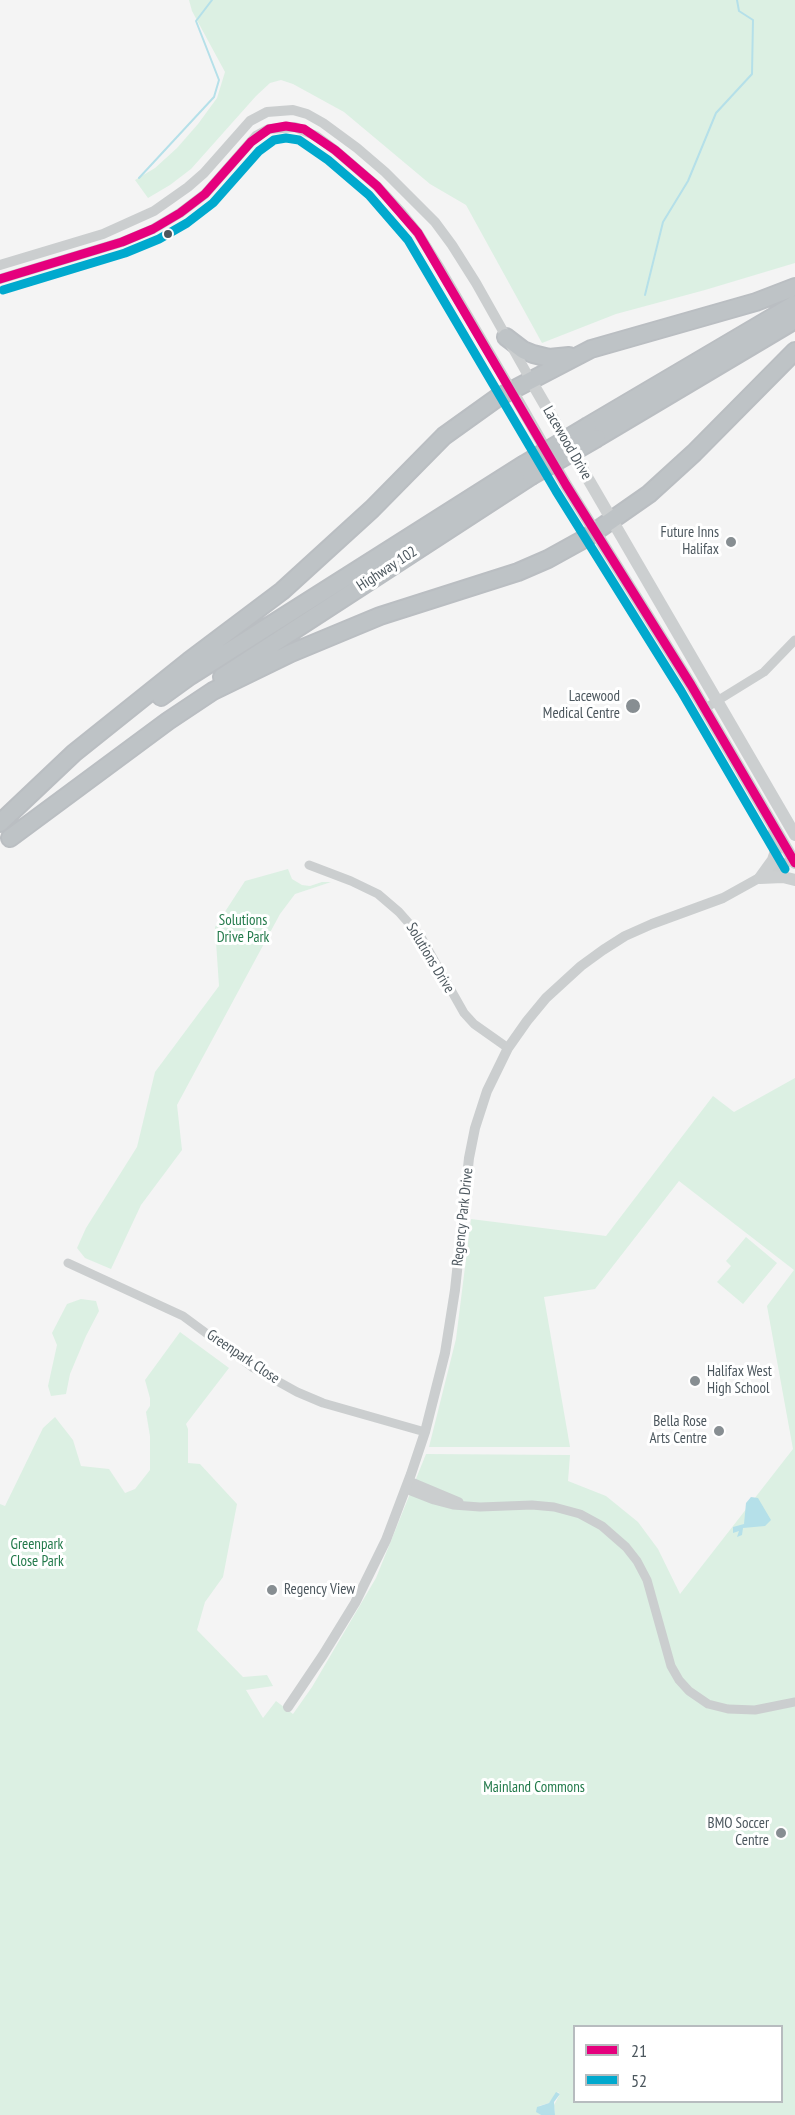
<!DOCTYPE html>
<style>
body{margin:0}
#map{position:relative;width:795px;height:2115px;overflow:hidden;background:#f4f4f4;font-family:"PT Sans Narrow",sans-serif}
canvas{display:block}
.legend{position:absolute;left:573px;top:2025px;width:210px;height:78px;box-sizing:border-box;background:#fff;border:2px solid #b7bcbf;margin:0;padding:8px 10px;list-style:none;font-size:18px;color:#4c575e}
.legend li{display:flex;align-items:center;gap:12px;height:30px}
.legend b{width:30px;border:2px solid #b7bcbf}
</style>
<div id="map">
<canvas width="795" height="2115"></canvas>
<ul class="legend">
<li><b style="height:8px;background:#e5007d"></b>21</li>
<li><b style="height:8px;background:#00a9ce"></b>52</li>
</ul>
</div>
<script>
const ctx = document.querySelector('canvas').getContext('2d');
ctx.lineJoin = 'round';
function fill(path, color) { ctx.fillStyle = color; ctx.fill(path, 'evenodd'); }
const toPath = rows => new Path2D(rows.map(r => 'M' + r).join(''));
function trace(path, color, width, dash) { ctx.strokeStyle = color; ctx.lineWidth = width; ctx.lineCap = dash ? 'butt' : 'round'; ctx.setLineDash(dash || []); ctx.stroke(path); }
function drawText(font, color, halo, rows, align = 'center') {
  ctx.font = font + ' "PT Sans Narrow",sans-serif'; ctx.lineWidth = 6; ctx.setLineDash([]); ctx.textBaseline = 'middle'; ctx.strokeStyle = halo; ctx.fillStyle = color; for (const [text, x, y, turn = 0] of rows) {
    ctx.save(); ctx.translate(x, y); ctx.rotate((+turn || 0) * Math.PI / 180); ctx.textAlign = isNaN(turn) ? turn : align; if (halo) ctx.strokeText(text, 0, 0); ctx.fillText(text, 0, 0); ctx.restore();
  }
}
fill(toPath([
 [189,0,795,0,795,263,705,290,616,314,542,343,466,205,430,184,344,112,293,84,281,80,270,83,256,96,191,169,170,185,148,198,135,180,155,168,177,148,198,124,217,98,225,72,192,11],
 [288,869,292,879,302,885,310,886,322,882,331,882,295,894,280,914,177,1105,182,1150,141,1205,111,1269,85,1258,77,1248,86,1228,137,1147,155,1072,219,986,215,927,245,881],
 [795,1078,795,2115,555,2115,554,2105,560,2094,558,2092,549,2103,539,2106,537,2112,541,2115,0,2115,0,1504,5,1506,43,1428,55,1417,73,1440,81,1466,109,1469,125,1493,135,1489,150,1470,150,1436,146,1412,150,1406,150,1398,145,1380,180,1332,229,1368,186,1424,188,1429,188,1463,200,1464,237,1504,223,1577,205,1602,197,1630,243,1677,267,1675,273,1686,246,1690,263,1718,276,1701,293,1714,312,1687,376,1578,426,1454,570,1455,568,1481,606,1496,638,1522,658,1549,680,1594,793,1449,767,1306,794,1270,679,1181,595,1289,544,1297,570,1447,429,1447,456,1339,471,1219,606,1236,713,1096,734,1112],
 [574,2026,782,2026,782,2102,574,2102],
 [746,1237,777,1263,743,1304,717,1282,731,1266,726,1261],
 [81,1299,96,1301,99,1311,86,1336,70,1374,66,1394,51,1396,48,1386,57,1345,52,1333,67,1304]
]), '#dcf0e3');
fill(toPath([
 [751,1497,758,1498,771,1520,765,1526,743,1528,742,1535,737,1537,739,1531,733,1533,733,1527,744,1524,746,1503],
 [556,2092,560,2094,554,2102,555,2115,541,2115,536,2112,537,2107,549,2103]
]), '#b5e0e9');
trace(toPath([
 [139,178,214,97,219,80,196,21,212,0],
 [645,295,663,222,688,181,716,113,752,74,753,20,739,11,737,0]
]), '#b5e0e9', 2);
const motorway = toPath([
 [506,337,523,350,533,354,549,358,569,356],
 [588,426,795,304],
 [597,438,795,320],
 [222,677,531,476],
 [161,697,190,676,523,465],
 [0,823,74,753,189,661,282,591,372,509,444,436,497,398,591,349,756,302,795,287],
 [10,838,168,721,213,691,291,653,380,616,518,572,548,559,586,538,649,494,694,453,795,351]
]);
trace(motorway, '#babec2', 20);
trace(toPath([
 [704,709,764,672,795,640],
 [309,865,351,881,378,894,399,912,421,937,464,1013,474,1024,508,1048],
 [68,1263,183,1316,252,1367,297,1392,323,1403,425,1432],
 [409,1481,459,1502],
 [406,1489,434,1500,453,1505,480,1507,532,1505,554,1507,580,1514,602,1526,626,1547,637,1561,647,1580,671,1666,679,1680,689,1691,708,1704,728,1709,755,1710,795,1702]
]), '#cbcecf', 9);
trace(toPath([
 [0,265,103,234,154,211,188,187,204,173,250,121,267,112,293,110,307,114,323,123,357,148,385,172,435,222,452,245,476,283,530,379],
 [0,279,122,242,153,229,180,213,205,194,256,136,269,129,295,127,316,136,335,150,377,186,401,212,418,233,441,270,511,389],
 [288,1707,323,1655,355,1603,386,1540,411,1474,425,1432,445,1353,455,1290,469,1158,475,1128,487,1091,508,1048,527,1021,546,998,581,966,603,950,625,936,652,924,723,898,795,858]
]), '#cbcecf', 10);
trace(toPath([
 [530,379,795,835],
 [511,389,566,485,691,685,795,863],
 [760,878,773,860,776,851,774,832],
 [760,878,783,877,795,880]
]), '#cccfd0', 12);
trace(motorway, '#bec3c6', 16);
const motorwayBridge = toPath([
 [523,465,588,426],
 [531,476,597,438]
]);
trace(motorwayBridge, '#babec2', 20, []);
trace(motorwayBridge, '#bec3c6', 16);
trace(toPath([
 [0,279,122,242,153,229,180,213,205,194,251,142,269,129,286,126,304,129,335,150,377,186,418,233,566,485,691,685,795,863]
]), '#e5007d', 9);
trace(toPath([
 [3,290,125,253,159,239,187,223,213,203,259,151,274,140,286,138,299,140,328,160,369,195,408,240,556,491,681,691,785,869]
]), '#00a9ce', 9);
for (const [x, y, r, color] of [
 [168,234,5,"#4c575e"],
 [731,542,6,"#878e92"],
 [633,706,8,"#878e92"],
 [695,1381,6,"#878e92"],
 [719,1431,6,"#878e92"],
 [272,1590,6,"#878e92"],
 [781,1833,6,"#878e92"]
]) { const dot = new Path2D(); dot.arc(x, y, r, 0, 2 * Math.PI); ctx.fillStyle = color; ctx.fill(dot); trace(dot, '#fff', 2); }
drawText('15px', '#4c575e', '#fff', [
 ["Lacewood Drive",567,443,60],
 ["Highway 102",387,569,-33],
 ["Solutions Drive",430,958,59],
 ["Regency Park Drive",463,1217,-84],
 ["Greenpark Close",243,1357,34]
]);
drawText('15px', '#4c575e', '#fff', [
 ["Future Inns",719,533],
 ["Halifax",719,550],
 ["Lacewood",620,697],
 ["Medical Centre",620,714],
 ["Halifax West",707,1372,"left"],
 ["High School",707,1389,"left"],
 ["Bella Rose",707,1422],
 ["Arts Centre",707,1439],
 ["Regency View",284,1590,"left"],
 ["BMO Soccer",769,1824],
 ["Centre",769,1841]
], 'right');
drawText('15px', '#237a4b', '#fff', [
 ["Solutions",243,921],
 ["Drive Park",243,938],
 ["Greenpark",37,1545],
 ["Close Park",37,1562],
 ["Mainland Commons",534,1788]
]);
</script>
